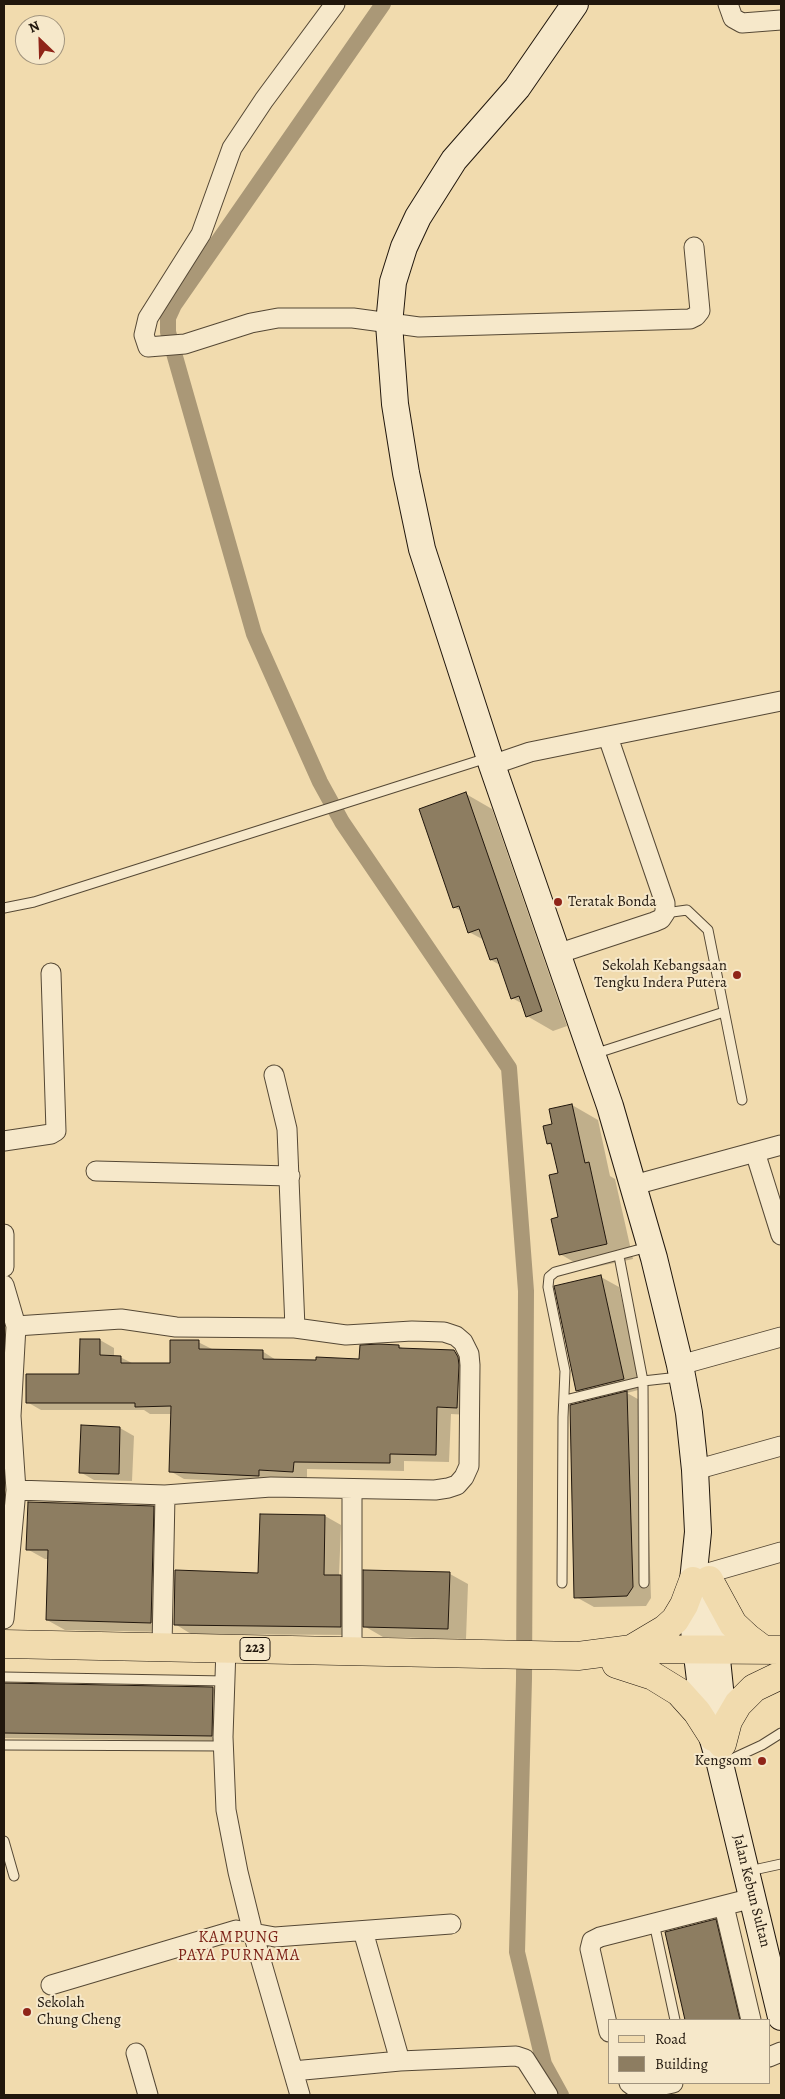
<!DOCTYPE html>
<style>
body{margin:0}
#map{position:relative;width:785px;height:2099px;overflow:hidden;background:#f1dbae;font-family:Alegreya,serif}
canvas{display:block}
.frame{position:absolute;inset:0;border:5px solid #21170d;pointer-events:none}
.legend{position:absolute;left:608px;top:2019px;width:162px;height:65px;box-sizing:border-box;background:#f6e8ca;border:1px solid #a1947e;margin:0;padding:6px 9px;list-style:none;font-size:15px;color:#21170d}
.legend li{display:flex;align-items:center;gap:10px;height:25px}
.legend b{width:25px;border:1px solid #a1947e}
.north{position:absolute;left:15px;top:15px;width:50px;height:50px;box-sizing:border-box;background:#f6e8ca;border:1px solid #a1947e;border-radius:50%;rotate:336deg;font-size:14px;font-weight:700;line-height:20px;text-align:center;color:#21170d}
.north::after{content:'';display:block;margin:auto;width:18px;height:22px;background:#8f2418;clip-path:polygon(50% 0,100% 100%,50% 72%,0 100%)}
</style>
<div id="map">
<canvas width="785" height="2099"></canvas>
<div class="frame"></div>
<ul class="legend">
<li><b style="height:6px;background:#f1dbae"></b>Road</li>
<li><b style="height:14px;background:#8d7d61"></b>Building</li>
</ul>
<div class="north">N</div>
</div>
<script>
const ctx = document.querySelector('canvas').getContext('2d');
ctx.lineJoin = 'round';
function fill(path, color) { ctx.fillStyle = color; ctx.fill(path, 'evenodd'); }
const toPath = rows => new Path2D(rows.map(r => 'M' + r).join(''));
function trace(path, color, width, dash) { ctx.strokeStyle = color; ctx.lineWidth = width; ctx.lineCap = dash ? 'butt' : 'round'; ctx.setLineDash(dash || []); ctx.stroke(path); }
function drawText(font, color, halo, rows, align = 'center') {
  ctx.font = font + ' Alegreya,serif'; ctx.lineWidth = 4; ctx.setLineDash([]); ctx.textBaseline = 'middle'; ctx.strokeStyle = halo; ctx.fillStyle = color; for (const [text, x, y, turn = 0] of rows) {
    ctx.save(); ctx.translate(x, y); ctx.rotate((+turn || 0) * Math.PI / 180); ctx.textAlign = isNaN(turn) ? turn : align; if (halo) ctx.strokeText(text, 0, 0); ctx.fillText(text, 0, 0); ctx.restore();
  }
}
fill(toPath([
 [466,794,492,809,567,1026,553,1031,527,1016,523,1004,512,998,500,965,491,960,484,940,469,932,462,912,454,907],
 [572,1105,598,1120,610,1176,615,1179,633,1259,586,1269,560,1254,559,1174,552,1146,548,1143,553,1125],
 [601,1277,619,1287,642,1389,627,1393,645,1403,651,1598,646,1606,594,1607,576,1597,595,1400,577,1390],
 [81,1340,100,1340,114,1348,114,1357,120,1357,134,1364,171,1364,198,1342,212,1349,262,1351,276,1360,360,1360,399,1346,404,1349,454,1351,468,1359,470,1415,451,1414,449,1462,404,1461,404,1471,307,1469,307,1479,272,1477,272,1483,184,1479,170,1471,172,1414,150,1414,144,1410,41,1410,27,1402,81,1375],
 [120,1428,134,1436,132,1481,94,1480,80,1472],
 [153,1507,171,1517,168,1632,65,1630,47,1620,49,1559,45,1559,27,1549],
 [325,1516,341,1525,339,1576,356,1585,356,1635,191,1634,175,1624,259,1575],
 [450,1574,468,1584,466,1639,383,1637,364,1626],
 [4,1685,213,1688,222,1693,220,1741,4,1738],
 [715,1920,724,1926,747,2020,686,2020,667,1933]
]), '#0003');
trace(toPath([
 [383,4,174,305,168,318,168,332,254,634,320,782,342,822,509,1068,526,1291,524,1679,517,1952,544,2064,561,2095]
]), '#aa9877', 16);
const building = toPath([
 [466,792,542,1011,526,1017,519,996,511,999,497,958,490,960,479,929,468,933,459,906,453,908,419,809,466,792],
 [572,1104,585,1163,589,1162,607,1244,559,1255,551,1219,558,1217,549,1175,558,1173,551,1143,547,1144,543,1126,552,1124,549,1109,572,1104],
 [601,1275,624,1379,576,1391,554,1286,601,1275],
 [80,1339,100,1339,100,1355,121,1356,121,1363,170,1363,170,1340,199,1340,199,1349,263,1350,263,1359,316,1360,316,1357,359,1359,360,1345,379,1344,399,1345,399,1348,454,1350,458,1357,459,1365,457,1408,437,1407,436,1455,390,1454,390,1463,294,1462,293,1472,259,1470,259,1476,169,1472,171,1406,135,1407,135,1403,26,1403,26,1374,79,1374,80,1339],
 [627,1391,633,1587,627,1596,574,1598,570,1405,627,1391],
 [81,1425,120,1427,119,1474,79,1473,81,1425],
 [28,1502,154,1506,151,1623,46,1620,48,1550,26,1550,28,1502],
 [260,1514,325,1515,324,1575,341,1575,341,1627,174,1625,175,1570,258,1573,260,1514],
 [363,1570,450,1572,448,1629,363,1627,363,1570],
 [4,1683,213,1687,212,1736,4,1733,4,1683],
 [716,1919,740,2020,685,2020,665,1932,716,1919]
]);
fill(building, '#8d7d61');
trace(building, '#21170d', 1);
const lane = toPath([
 [4,908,34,902,487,758],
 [665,913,687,910,708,930,742,1100],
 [594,1054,724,1012],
 [619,1256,643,1381,679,1377],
 [565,1400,643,1381,644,1583],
 [562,1583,563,1417,565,1371,548,1287,549,1277,555,1272,648,1247],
 [4,1677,225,1681],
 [4,1745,224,1746],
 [723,1763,762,1745,781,1733],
 [4,1841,14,1876],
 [749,1871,781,1864],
 [654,1923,675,2020]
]);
const street = toPath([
 [335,4,264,100,232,148,201,234,148,318,144,335,148,347,185,344,251,323,278,318,353,318,419,327,690,319,696,316,700,311,694,247],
 [728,4,733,18,742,23,781,20],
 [492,765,530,752,781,701],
 [557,954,654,922,661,919,665,913,665,903,608,737],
 [274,1075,287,1129,295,1328],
 [4,1141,51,1134,56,1131,51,973],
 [755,1152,781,1235],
 [96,1171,290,1176],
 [634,1185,781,1145],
 [4,1234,4,1267],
 [4,1285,16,1326,11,1416,16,1490,4,1619],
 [680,1365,781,1337],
 [695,1470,781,1446],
 [16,1490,165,1495,271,1487,435,1490,448,1488,457,1485,464,1477,469,1466,470,1365,469,1354,463,1342,456,1336,444,1332,412,1331,346,1335,295,1328,176,1327,121,1319,16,1326],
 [708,1573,781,1552],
 [162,1647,165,1495],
 [226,1648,223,1737,226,1810,238,1872,253,1933,300,2095],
 [352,1651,352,1489],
 [724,1906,751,2020],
 [363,1931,400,2061],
 [51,1985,236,1930,275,1937,451,1924],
 [609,2032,590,1949,592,1941,600,1937,753,1898],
 [136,2053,148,2095],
 [769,2057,781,2052],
 [293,2071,400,2061,516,2056,525,2059,548,2095],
 [629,2083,637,2089,645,2089,673,2083]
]);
const secondary = toPath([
 [575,4,517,88,454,160,418,217,404,247,393,282,389,324,395,404,406,473,422,549,492,765,610,1106,654,1258,680,1365,689,1413,695,1470,698,1532,693,1581,694,1630,703,1705,720,1764,781,2017],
 [709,1581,722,1708,722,1738]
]);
const primary = toPath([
 [709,1580,733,1624,748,1638,764,1650],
 [4,1644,578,1656,632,1649,781,1650],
 [633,1648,665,1629,675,1620,684,1605,693,1581],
 [616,1664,653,1676,679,1692,697,1712,713,1737],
 [722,1744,728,1721,738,1704,754,1688,781,1675]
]);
trace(lane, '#554835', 11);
trace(street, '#554835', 21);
trace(secondary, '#21170d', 28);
trace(primary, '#21170d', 29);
trace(lane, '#f6e8ca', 9);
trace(street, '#f6e8ca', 19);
trace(secondary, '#f6e8ca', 26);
trace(primary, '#f1dbae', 28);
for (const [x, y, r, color] of [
 [558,902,5,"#8f2418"],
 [737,975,5,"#8f2418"],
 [762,1761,5,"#8f2418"],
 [27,2012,5,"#8f2418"]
]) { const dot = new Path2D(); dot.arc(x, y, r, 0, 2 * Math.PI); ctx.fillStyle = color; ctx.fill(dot); trace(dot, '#f6e8ca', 2); }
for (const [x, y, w] of [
 [255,1649,30]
]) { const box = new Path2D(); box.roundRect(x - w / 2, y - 11.5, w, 23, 4); ctx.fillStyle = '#f6e8ca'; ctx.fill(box); trace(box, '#21170d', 1); }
drawText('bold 14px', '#21170d', null, [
 ["223",255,1649]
]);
drawText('15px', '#21170d', '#f6e8ca', [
 ["Teratak Bonda",568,902],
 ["Sekolah Kebangsaan",727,966,"right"],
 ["Tengku Indera Putera",727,983,"right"],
 ["Kengsom",752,1761,"right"],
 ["Sekolah",37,2003],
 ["Chung Cheng",37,2020]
], 'left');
drawText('15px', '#21170d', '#f6e8ca', [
 ["Jalan Kebun Sultan",751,1891,76]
]);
ctx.letterSpacing = '1px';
drawText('16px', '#7a1f14', '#f6e8ca', [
 ["KAMPUNG",239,1938],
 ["PAYA PURNAMA",239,1956]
]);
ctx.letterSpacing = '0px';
</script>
